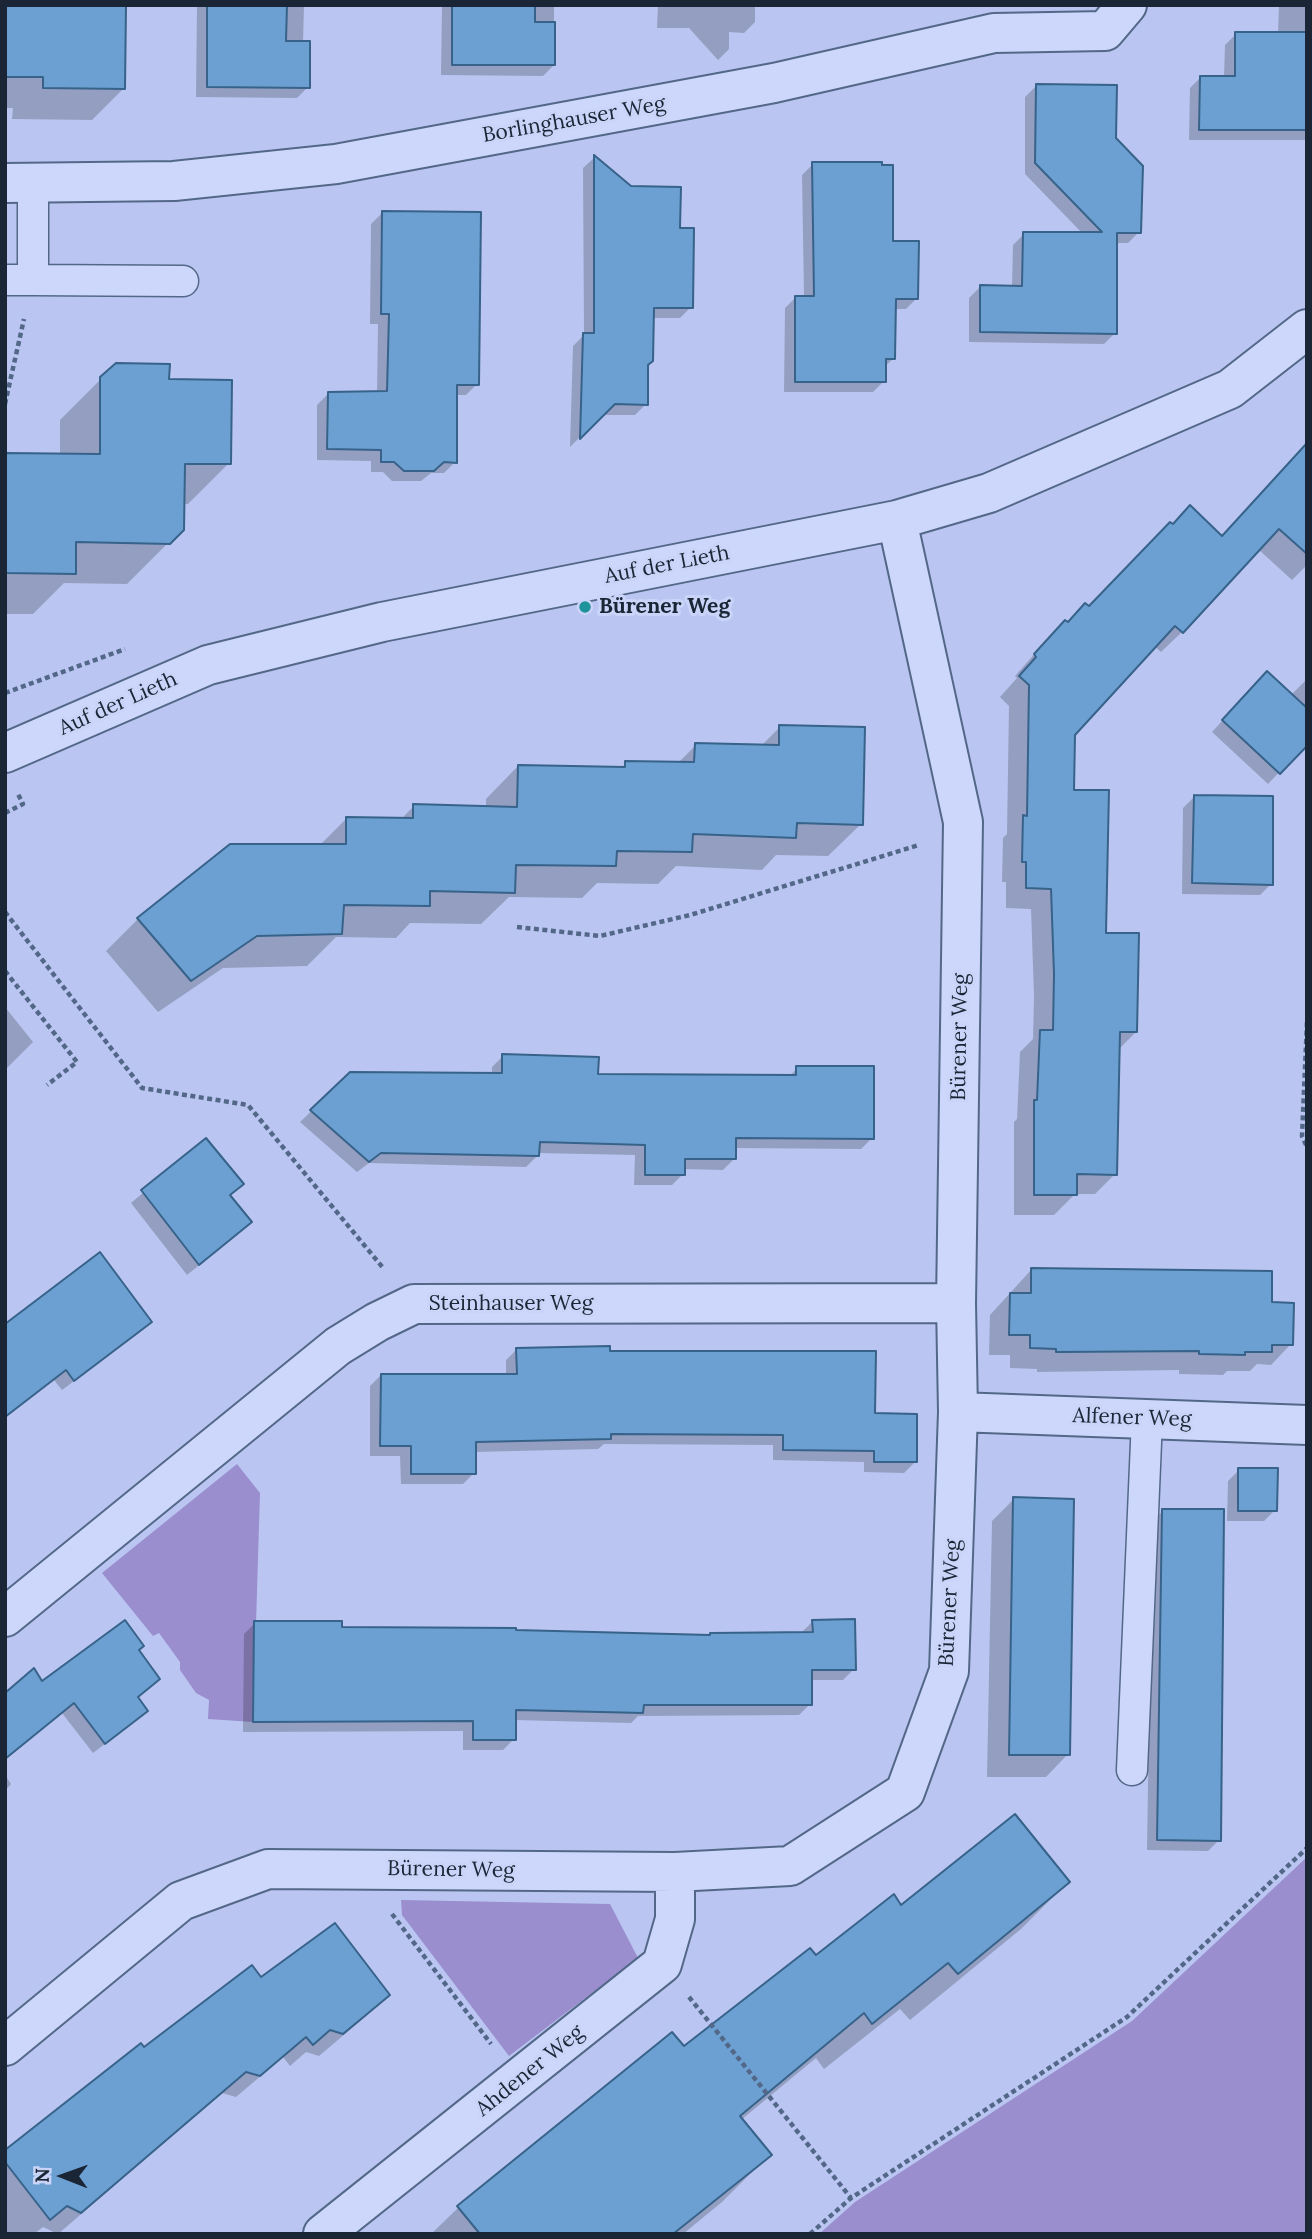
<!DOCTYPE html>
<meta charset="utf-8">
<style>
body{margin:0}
#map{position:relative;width:1312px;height:2239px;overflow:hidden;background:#bac6f1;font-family:Lora,serif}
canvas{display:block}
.frame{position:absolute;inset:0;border:7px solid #1a2636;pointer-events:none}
.north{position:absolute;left:28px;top:2141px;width:70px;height:70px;-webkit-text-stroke:5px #cad4f8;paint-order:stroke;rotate:271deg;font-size:19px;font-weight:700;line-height:28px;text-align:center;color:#1a2636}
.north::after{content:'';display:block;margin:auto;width:24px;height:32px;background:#1a2636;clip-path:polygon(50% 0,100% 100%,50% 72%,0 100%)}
</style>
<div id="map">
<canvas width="1312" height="2239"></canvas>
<div class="frame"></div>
<div class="north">N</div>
</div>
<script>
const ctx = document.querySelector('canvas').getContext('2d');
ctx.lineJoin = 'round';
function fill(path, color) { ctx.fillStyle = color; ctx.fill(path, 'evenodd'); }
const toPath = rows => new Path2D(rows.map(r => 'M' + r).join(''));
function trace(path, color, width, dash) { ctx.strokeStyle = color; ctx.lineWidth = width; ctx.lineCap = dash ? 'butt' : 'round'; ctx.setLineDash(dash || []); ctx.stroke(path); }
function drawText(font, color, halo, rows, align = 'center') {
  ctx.font = font + ' Lora,serif'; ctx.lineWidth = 6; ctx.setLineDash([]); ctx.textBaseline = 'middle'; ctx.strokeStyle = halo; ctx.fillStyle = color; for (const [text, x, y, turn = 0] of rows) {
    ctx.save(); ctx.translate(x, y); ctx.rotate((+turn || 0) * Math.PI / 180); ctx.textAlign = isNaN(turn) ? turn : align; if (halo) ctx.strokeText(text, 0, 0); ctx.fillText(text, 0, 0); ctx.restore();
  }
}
fill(toPath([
 [237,1464,260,1493,253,1722,208,1719,209,1700,196,1693,180,1670,180,1662,159,1633,153,1636,102,1573],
 [1307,1857,1307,2234,819,2234,855,2202,1132,2021],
 [401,1900,610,1904,638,1958,509,2056,402,1915]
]), '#9a8ecf');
fill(toPath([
 [5,5,124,88,92,120,12,119,13,108,5,108],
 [197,5,304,5,303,43,308,87,297,98,196,97],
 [442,5,554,5,554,65,543,76,441,75],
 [658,5,755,5,755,22,744,33,729,32,729,49,718,60,689,28,657,28],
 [1279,5,1307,5,1307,140,1189,140,1190,88,1201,77,1224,77,1225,45,1236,34,1278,34],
 [1036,86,1114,138,1139,232,1128,243,1115,243,1115,333,1104,344,969,342,969,298,980,287,1012,287,1013,245,1024,234,1083,234,1025,174,1025,97],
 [594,158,678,230,691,307,680,318,652,318,647,365,646,404,635,415,602,415,570,447,573,346,584,335,583,168],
 [813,164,892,243,917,298,906,309,894,309,893,359,884,367,884,381,873,392,784,392,785,308,796,297,804,297,802,175],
 [382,213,477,384,466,395,456,395,455,462,444,473,431,473,421,481,392,481,383,472,371,472,371,461,317,460,317,405,328,394,377,393,378,324,370,324,371,224],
 [101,379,168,380,229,463,188,504,182,504,182,529,127,584,64,583,33,614,5,614,5,456,60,455,60,420],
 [1307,450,1307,565,1292,580,1258,549,1182,632,1161,652,1154,646,1073,734,1072,792,1104,935,1136,1032,1118,1050,1115,1174,1095,1194,1075,1194,1054,1215,1014,1215,1014,1122,1017,1119,1020,1052,1033,1039,1034,996,1031,909,1006,908,1006,882,1002,882,1003,838,1007,834,1009,706,1000,697,1017,678,1015,676,1045,642,1067,624,1089,608,1222,537],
 [1307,679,1307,743,1268,784,1212,732,1256,684,1291,695],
 [780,727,861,824,828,856,776,855,762,870,676,866,658,884,597,883,582,898,509,897,481,924,410,923,396,938,336,937,307,966,223,968,158,1012,106,951,138,919,230,846,320,845,347,818,400,820,414,806,486,808,486,799,518,766,620,769,626,763,677,764,696,745,760,747],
 [1194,797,1271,884,1260,895,1182,894,1183,808],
 [5,1007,33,1042,5,1070],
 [503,1056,596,1076,789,1077,797,1068,872,1138,861,1149,734,1148,734,1159,723,1170,683,1169,683,1174,672,1185,634,1185,635,1155,537,1153,537,1156,526,1167,369,1163,357,1172,300,1122,350,1074,492,1074,492,1067],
 [206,1140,239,1233,187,1275,131,1203],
 [1032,1269,1270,1304,1291,1344,1271,1365,1257,1364,1250,1371,1227,1371,1223,1375,1179,1374,1179,1370,1037,1372,1037,1369,1010,1368,1010,1355,989,1355,990,1315],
 [150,1322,139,1333,62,1390,54,1380,5,1418,5,1326],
 [517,1349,608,1353,873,1415,915,1462,904,1473,864,1472,864,1462,773,1460,773,1445,604,1444,598,1449,474,1452,474,1473,463,1484,401,1484,400,1456,370,1456,370,1386,381,1375,506,1376,506,1360],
 [1239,1470,1275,1510,1264,1521,1227,1521,1228,1481],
 [1014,1499,1068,1754,1046,1777,987,1777,992,1521],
 [1163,1511,1219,1840,1208,1851,1147,1850,1152,1522],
 [813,1621,854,1669,843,1680,810,1680,810,1704,799,1715,638,1716,631,1723,514,1720,514,1739,503,1750,463,1750,463,1731,243,1732,244,1634,255,1623,340,1629,709,1636,802,1632],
 [137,1651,158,1679,136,1698,135,1721,93,1753,62,1713,5,1759,5,1695],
 [5,1775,11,1784,5,1791],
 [1068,1882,1021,1929,910,2020,900,2009,824,2069,816,2058,741,2120,769,2155,722,2202,683,2234,431,2234,458,2208,672,2034,683,2048,816,1958,901,1907],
 [261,1979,388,1995,365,2017,319,2056,306,2052,290,2066,283,2057,236,2097,222,2093,58,2234,43,2227,34,2234,5,2234,5,2152,144,2050]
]), '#0003');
const building = toPath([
 [5,5,126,5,125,89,43,88,43,77,5,77,5,5],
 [207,5,287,5,286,41,310,41,310,88,207,87,207,5],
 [452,5,535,5,535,22,555,22,555,65,452,65,452,5],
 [1235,32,1307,32,1307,130,1199,130,1200,76,1235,76,1235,32],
 [1036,84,1117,85,1116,138,1143,166,1141,233,1117,233,1117,334,980,332,980,285,1022,286,1023,232,1102,232,1035,163,1036,84],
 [594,155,631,186,681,187,680,228,694,228,693,308,654,308,653,361,648,365,648,405,615,404,580,439,583,333,594,333,594,155],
 [812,162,882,162,882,165,893,165,893,241,919,241,918,299,896,299,895,359,886,359,886,382,795,382,795,296,814,296,812,162],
 [382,211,481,212,479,385,457,385,457,463,444,462,434,471,404,471,394,462,381,462,381,450,327,449,328,392,387,391,389,314,381,314,382,211],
 [116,363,170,364,169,379,232,380,231,464,185,464,184,530,170,544,76,542,76,574,5,573,5,453,100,454,100,377,116,363],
 [1307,443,1307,554,1279,529,1183,633,1175,626,1075,735,1074,790,1109,790,1106,933,1139,933,1137,1032,1120,1032,1117,1175,1077,1174,1077,1195,1034,1195,1034,1100,1037,1100,1040,1030,1053,1030,1054,974,1051,889,1026,888,1026,862,1022,862,1023,815,1027,816,1029,685,1019,676,1036,657,1034,654,1065,620,1068,622,1085,603,1089,606,1170,522,1173,524,1190,505,1222,536,1307,443],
 [1267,671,1307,708,1307,746,1280,774,1222,720,1267,671],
 [779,725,865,727,863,825,797,823,796,838,693,834,692,852,617,851,616,866,516,865,515,893,430,891,430,906,344,905,342,934,257,936,191,981,137,918,230,844,346,844,346,817,413,818,413,804,517,807,518,765,625,767,625,761,694,762,695,743,779,745,779,725],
 [1194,795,1273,796,1273,885,1192,883,1194,795],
 [502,1054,599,1057,598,1074,796,1075,796,1066,874,1066,874,1139,736,1138,736,1159,685,1159,685,1175,645,1175,645,1145,540,1142,539,1156,381,1153,369,1162,310,1110,350,1072,502,1073,502,1054],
 [206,1138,244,1184,230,1195,252,1222,199,1265,141,1190,206,1138],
 [100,1252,152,1322,74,1381,66,1370,5,1417,5,1324,100,1252],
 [1031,1268,1272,1271,1272,1302,1294,1303,1293,1345,1272,1345,1272,1352,1245,1352,1245,1355,1199,1354,1199,1351,1056,1352,1056,1349,1030,1348,1030,1335,1009,1335,1010,1293,1031,1293,1031,1268],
 [610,1346,610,1351,876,1351,875,1413,917,1414,917,1462,874,1462,874,1451,783,1450,783,1435,611,1434,611,1439,476,1442,476,1474,411,1474,411,1446,380,1446,381,1374,517,1374,516,1348,610,1346],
 [1238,1468,1278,1468,1277,1511,1238,1511,1238,1468],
 [1013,1497,1074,1499,1070,1755,1009,1755,1013,1497],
 [1162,1509,1224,1509,1221,1841,1157,1840,1162,1509],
 [855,1619,856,1670,812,1670,812,1705,644,1705,643,1713,516,1710,516,1740,473,1740,473,1721,253,1722,254,1621,342,1621,342,1627,516,1628,516,1630,710,1635,710,1633,813,1632,812,1620,855,1619],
 [125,1620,144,1646,139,1650,160,1679,138,1697,148,1711,105,1744,74,1703,5,1759,5,1693,34,1668,42,1681,125,1620],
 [1015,1814,1070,1882,958,1974,948,1963,872,2024,864,2013,740,2116,772,2155,673,2234,480,2234,457,2206,672,2032,684,2046,810,1948,816,1955,894,1894,901,1905,1015,1814],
 [335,1923,390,1995,343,2034,330,2030,313,2045,306,2037,260,2076,246,2072,81,2213,67,2206,50,2220,5,2162,5,2150,141,2043,144,2047,252,1965,261,1977,335,1923]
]);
fill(building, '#6da0d2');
trace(building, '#376289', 2);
const service = toPath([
 [33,182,33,280,183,281],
 [5,280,33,280],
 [1132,1770,1147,1419]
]);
const minor = toPath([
 [5,183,174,181,336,164,774,83,994,33,1105,31,1127,5],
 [5,753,208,665,382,622,897,520,989,493,1230,389,1307,329],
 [958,1412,1307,1425],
 [5,1617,338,1346,377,1322,414,1304,956,1303],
 [5,2046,181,1901,268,1869,675,1872,790,1866,905,1792,949,1671,958,1412,956,1303,963,822,897,520],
 [323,2234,662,1964,675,1919,675,1872]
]);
trace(service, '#536888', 33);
trace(minor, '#536888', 42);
trace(toPath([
 [5,404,24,319],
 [5,693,125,649],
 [5,813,23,804,18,794],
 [5,912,142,1088,248,1105,384,1269],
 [517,927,600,936,690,915,919,845],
 [5,971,77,1062,47,1085],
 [1307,1022,1302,1136,1307,1147],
 [392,1914,491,2044],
 [689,1997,851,2198],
 [810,2234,851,2198,1127,2017,1307,1848]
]), '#536888', 4.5, [5, 3.5]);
trace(service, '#cdd7fb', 30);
trace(minor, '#cdd7fb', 38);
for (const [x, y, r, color] of [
 [585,607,7,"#1f939b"]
]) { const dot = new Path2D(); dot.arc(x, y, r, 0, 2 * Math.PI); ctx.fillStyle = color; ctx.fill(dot); trace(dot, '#cad4f8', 2.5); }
drawText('21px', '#1a2636', '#cad4f8', [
 ["Borlinghauser Weg",574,120,-10],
 ["Auf der Lieth",667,565,-11],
 ["Auf der Lieth",118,704,-24],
 ["Bürener Weg",960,1037,-89],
 ["Steinhauser Weg",511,1304],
 ["Alfener Weg",1132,1418,2],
 ["Bürener Weg",950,1603,-87],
 ["Bürener Weg",451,1870,1],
 ["Ahdener Weg",530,2071,-39]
]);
drawText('bold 21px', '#1a2636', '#cad4f8', [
 ["Bürener Weg",599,607]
], 'left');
</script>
